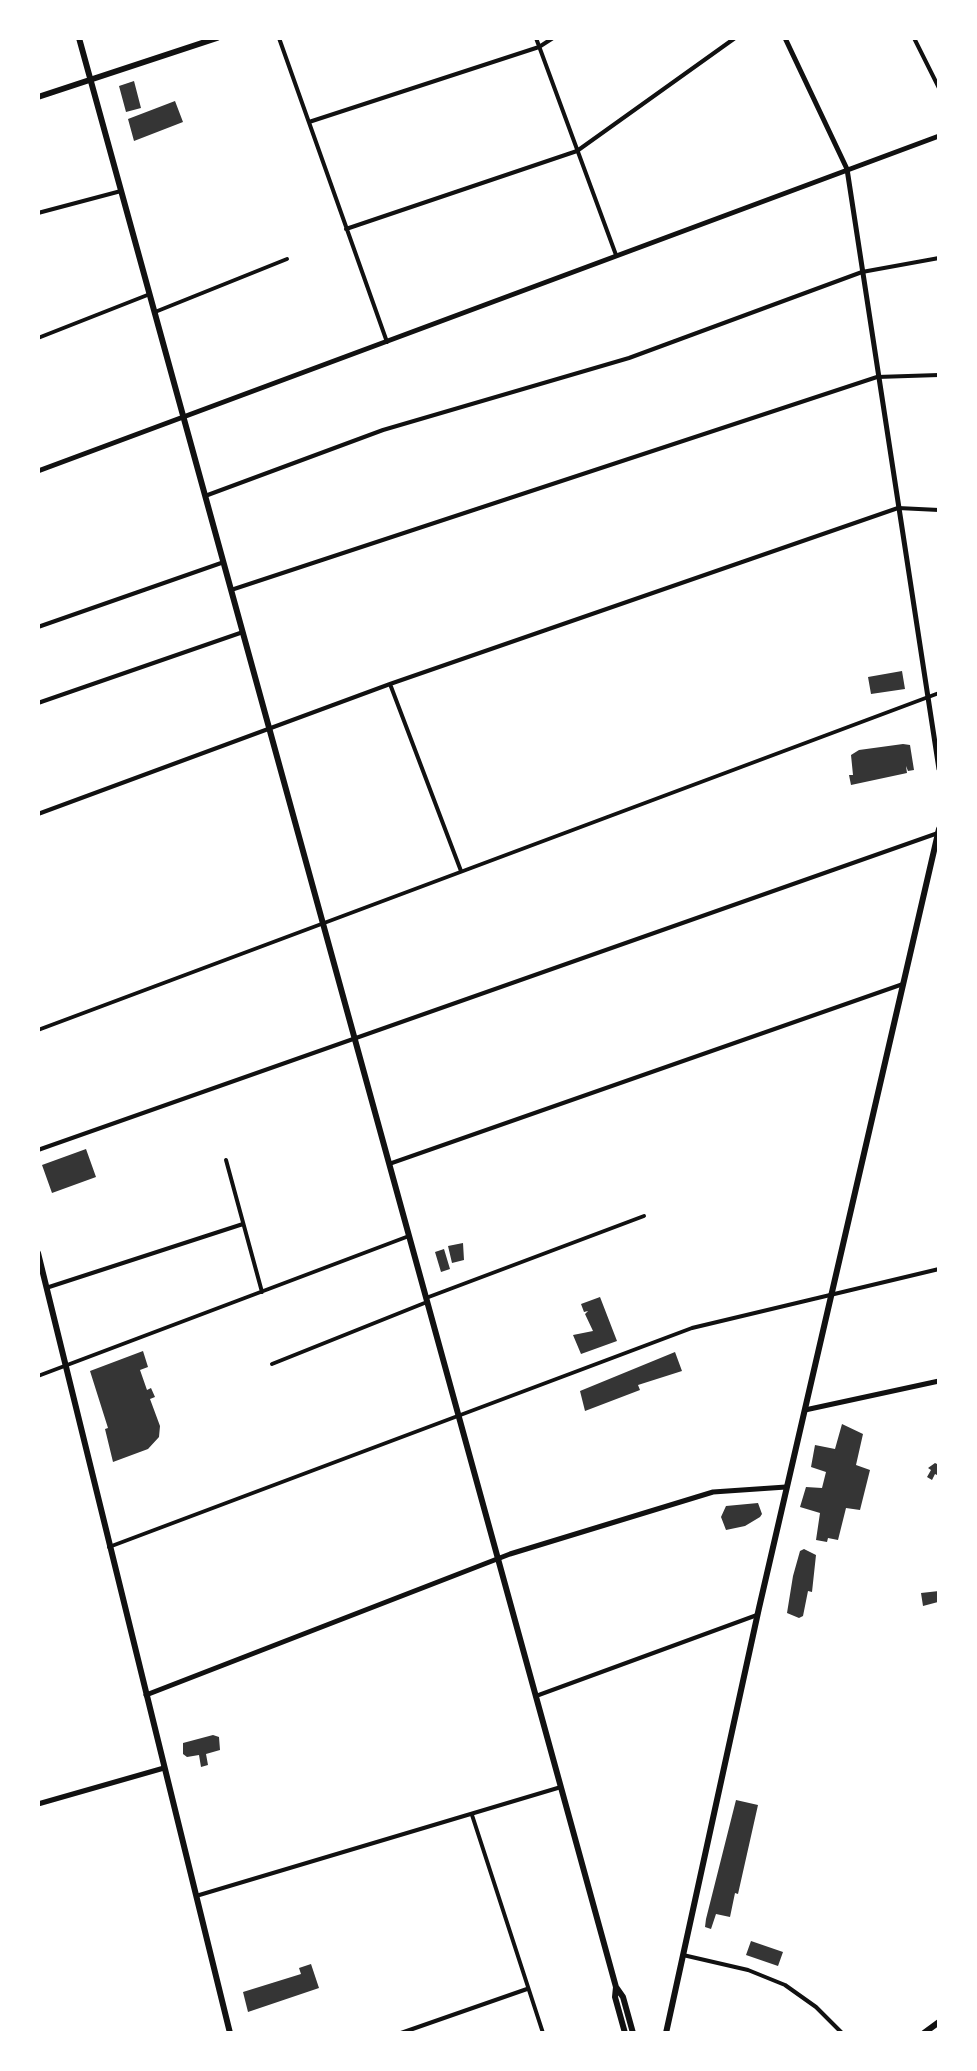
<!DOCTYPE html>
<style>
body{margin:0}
#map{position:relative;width:977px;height:2071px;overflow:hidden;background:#fff;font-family:Quicksand,sans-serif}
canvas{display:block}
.frame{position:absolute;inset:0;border:40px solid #fff;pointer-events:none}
</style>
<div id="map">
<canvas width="977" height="2071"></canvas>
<div class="frame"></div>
</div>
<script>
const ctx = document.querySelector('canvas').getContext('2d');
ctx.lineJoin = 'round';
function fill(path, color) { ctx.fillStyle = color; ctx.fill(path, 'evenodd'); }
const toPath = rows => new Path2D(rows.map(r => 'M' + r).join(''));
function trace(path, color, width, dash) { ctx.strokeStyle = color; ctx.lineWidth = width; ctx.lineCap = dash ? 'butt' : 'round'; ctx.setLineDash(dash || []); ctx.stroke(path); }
fill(toPath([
 [134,81,141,108,126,112,119,86],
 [175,101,183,122,134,141,128,119],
 [902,671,905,689,871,694,868,677],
 [903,744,910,745,914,770,908,771,906,766,907,773,851,785,849,775,853,775,851,755,859,750],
 [86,1149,96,1177,52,1193,42,1165],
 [463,1243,464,1260,452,1263,448,1246],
 [444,1249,450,1269,441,1272,435,1252],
 [600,1297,617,1341,581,1354,573,1335,593,1331,585,1314,588,1311,584,1312,581,1304],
 [143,1351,148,1367,140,1370,147,1390,151,1388,155,1397,150,1399,160,1426,159,1437,148,1449,113,1462,105,1429,108,1428,90,1371],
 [675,1352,682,1371,638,1385,640,1390,585,1411,580,1391],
 [842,1424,863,1434,856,1465,870,1470,860,1510,846,1508,838,1540,828,1538,827,1542,816,1540,820,1513,800,1507,806,1487,822,1488,826,1472,811,1467,815,1445,835,1449],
 [935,1463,939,1465,939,1476,935,1474,932,1480,927,1477,931,1470,928,1468],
 [758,1503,762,1514,760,1517,745,1526,726,1530,721,1517,726,1506],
 [804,1549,816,1555,812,1592,808,1591,803,1616,799,1618,787,1613,793,1576,800,1551],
 [939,1591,938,1602,923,1606,921,1593],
 [213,1735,219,1737,220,1750,206,1754,208,1765,201,1767,199,1755,187,1757,183,1754,183,1743],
 [736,1800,758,1805,738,1894,735,1893,730,1917,716,1914,711,1929,705,1927,706,1919],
 [751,1941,783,1952,778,1966,746,1955],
 [311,1964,319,1988,248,2012,243,1992,301,1974,299,1968]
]), '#353535');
trace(toPath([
 [279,38,387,342],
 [536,38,616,255],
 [914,38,939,88],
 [309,122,539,47,553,38],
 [38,213,121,191],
 [346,229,577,151,735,38],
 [155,312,287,259],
 [38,338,150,294],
 [205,496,383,430,629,358,862,272,939,258],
 [231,590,877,377,939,375],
 [38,627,224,562],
 [390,684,461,871],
 [38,703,243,632],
 [38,814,390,684,898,508,939,510],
 [38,1030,939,693],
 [38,1150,938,833],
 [226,1160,262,1292],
 [389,1164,903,984],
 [46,1288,243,1224],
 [426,1298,644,1216],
 [272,1364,427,1302],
 [38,1376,409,1236],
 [109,1547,692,1328,939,1269],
 [536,1696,757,1615],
 [472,1815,543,2033],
 [196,1896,561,1787],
 [683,1955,748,1970,785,1985,816,2007,842,2033],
 [401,2033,527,1989]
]), '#111', 4);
trace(toPath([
 [785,38,847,169,939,769],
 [38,471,939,136],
 [805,1410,939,1381],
 [146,1695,510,1554,713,1492,786,1487],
 [38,1804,164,1768]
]), '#111', 5);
trace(toPath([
 [79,38,616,1987,615,1997,625,2033],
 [38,97,217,38],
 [616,1987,623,1997,633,2033],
 [666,2033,759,1608,939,829],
 [924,2033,939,2022]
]), '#111', 6);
trace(toPath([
 [38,1253,230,2033]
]), '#111', 6);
</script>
